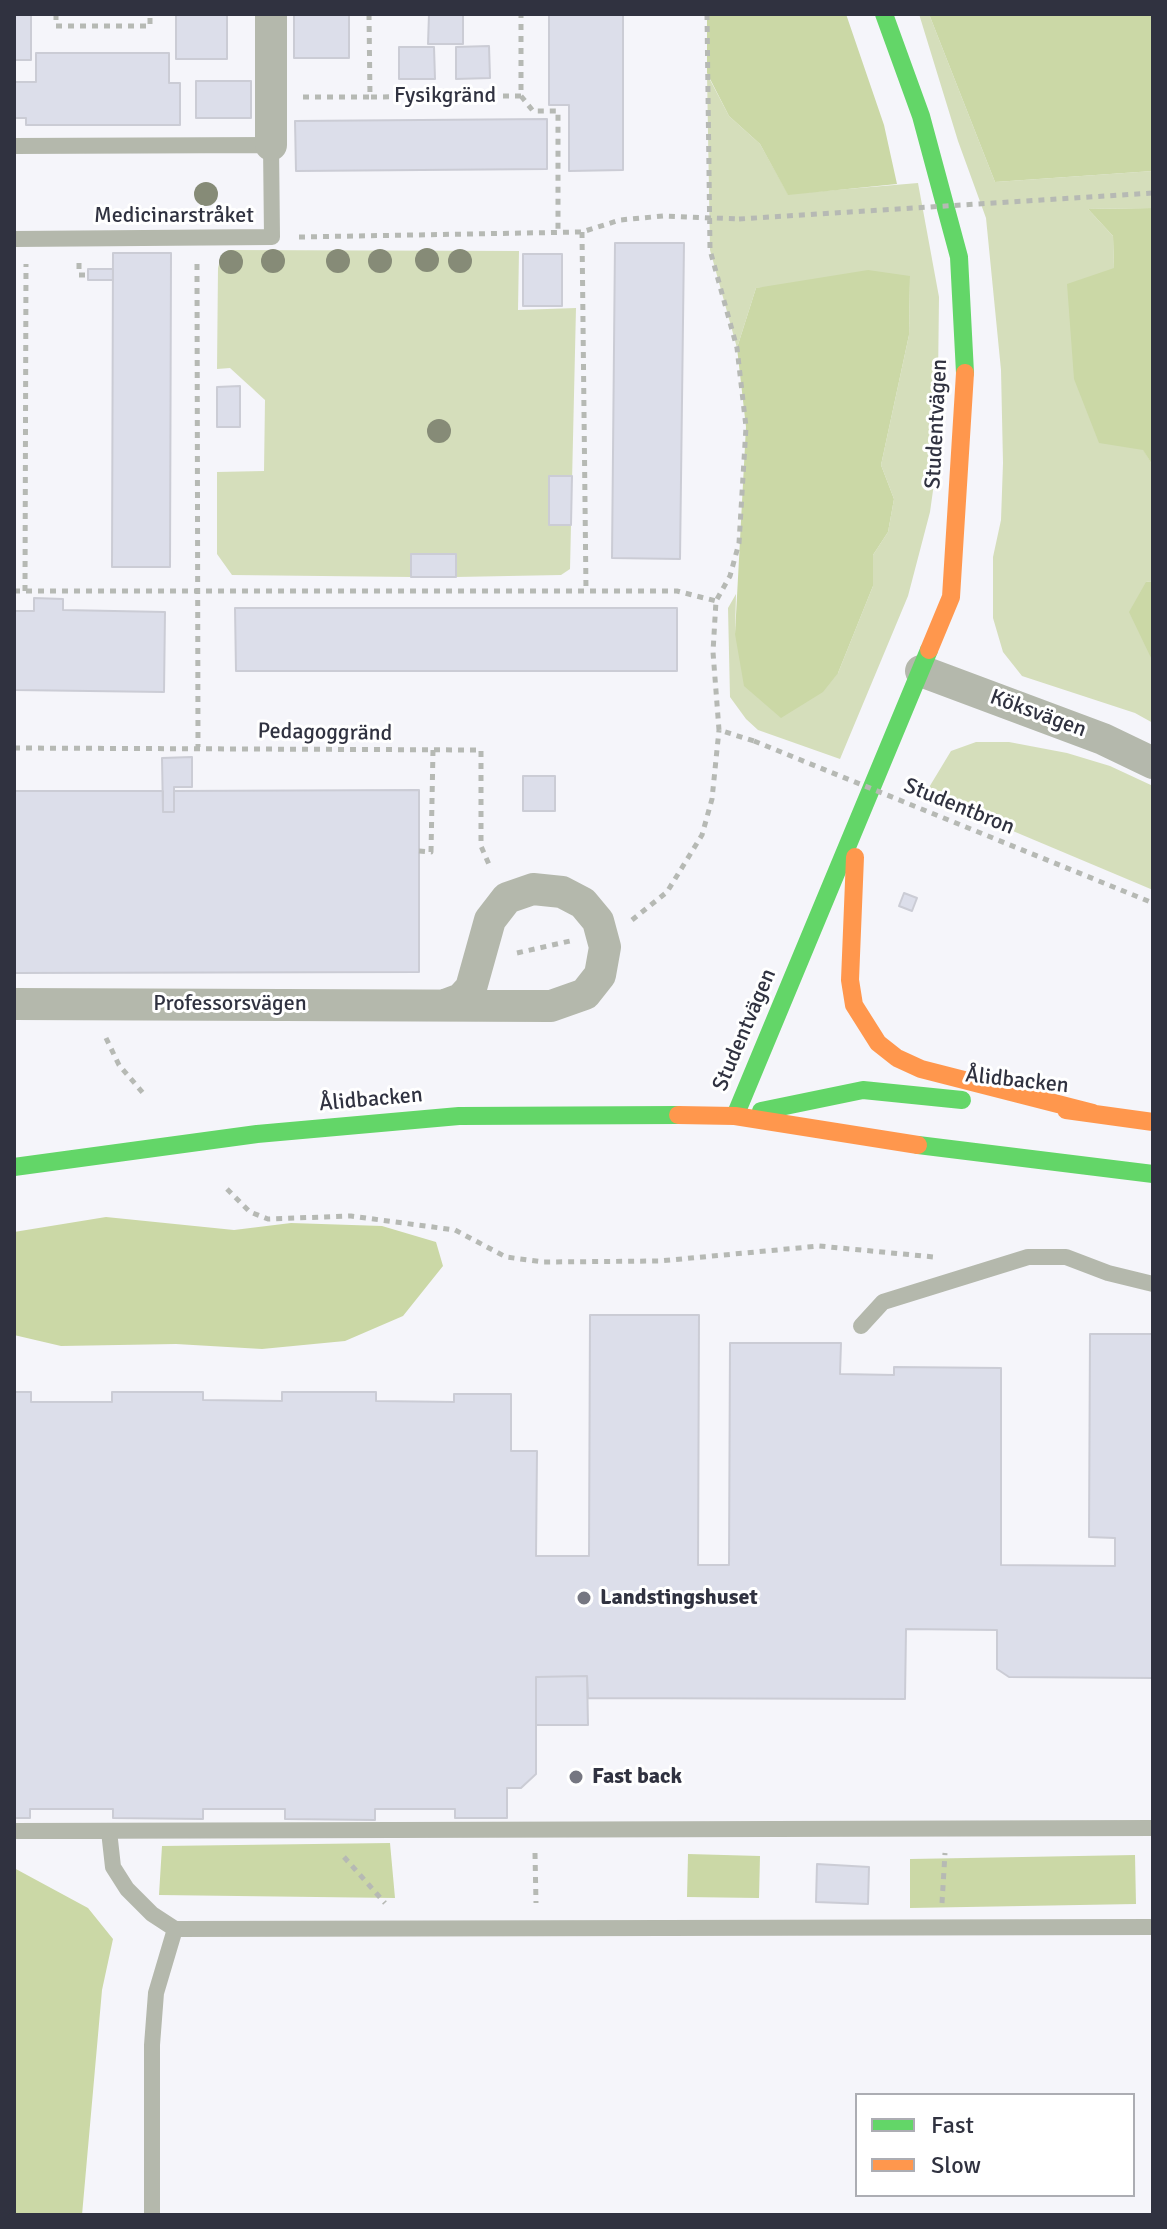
<!DOCTYPE html>
<meta charset="utf-8">
<style>
body{margin:0}
#map{position:relative;width:1167px;height:2229px;overflow:hidden;background:#f5f5fa;font-family:Signika,sans-serif}
canvas{display:block}
.frame{position:absolute;inset:0;border:16px solid #303240;pointer-events:none}
.legend{position:absolute;left:855px;top:2093px;width:280px;height:104px;box-sizing:border-box;background:#fff;border:2px solid #acadb3;margin:0;padding:10px 14px;list-style:none;font-size:24px;color:#303240}
.legend li{display:flex;align-items:center;gap:16px;height:40px}
.legend b{width:40px;border:2px solid #acadb3}
</style>
<div id="map">
<canvas width="1167" height="2229"></canvas>
<div class="frame"></div>
<ul class="legend">
<li><b style="height:10px;background:#63d668"></b>Fast</li>
<li><b style="height:10px;background:#ff974d"></b>Slow</li>
</ul>
</div>
<script>
const ctx = document.querySelector('canvas').getContext('2d');
ctx.lineJoin = 'round';
function fill(path, color) { ctx.fillStyle = color; ctx.fill(path, 'evenodd'); }
const toPath = rows => new Path2D(rows.map(r => 'M' + r).join(''));
function trace(path, color, width, dash) { ctx.strokeStyle = color; ctx.lineWidth = width; ctx.lineCap = dash ? 'butt' : 'round'; ctx.setLineDash(dash || []); ctx.stroke(path); }
function drawText(font, color, halo, rows, align = 'center') {
  ctx.font = font + ' Signika,sans-serif'; ctx.lineWidth = 6; ctx.setLineDash([]); ctx.textBaseline = 'middle'; ctx.strokeStyle = halo; ctx.fillStyle = color; for (const [text, x, y, turn = 0] of rows) {
    ctx.save(); ctx.translate(x, y); ctx.rotate((+turn || 0) * Math.PI / 180); ctx.textAlign = isNaN(turn) ? turn : align; if (halo) ctx.strokeText(text, 0, 0); ctx.fillText(text, 0, 0); ctx.restore();
  }
}
fill(toPath([
 [919,14,929,14,995,182,1153,171,1153,208,1088,209,1113,236,1114,268,1143,449,1153,466,1153,581,1146,582,1153,662,1153,723,1135,713,1022,676,1003,652,993,618,993,557,1001,520,1003,463,1001,370,986,218,958,141],
 [707,74,729,116,760,144,788,194,918,183,939,297,937,462,930,512,908,596,840,759,758,730,746,719,730,697,728,608,736,594,735,634,838,673,873,586,873,555,888,532,894,499,881,465,909,335,910,276,756,288,737,348,710,250],
 [228,250,519,251,518,310,576,308,570,569,561,575,456,577,411,554,411,577,232,575,217,554,217,472,264,471,265,400,230,368,217,369,218,268,221,256],
 [976,742,1009,742,1067,753,1110,766,1153,786,1153,890,925,794,951,751]
]), '#d5debb');
fill(toPath([
 [707,14,846,14,884,125,897,184,788,195,760,144,729,116,707,73],
 [929,14,1153,14,1153,171,995,182],
 [1153,208,1153,466,1143,450,1099,443,1074,379,1067,284,1114,268,1113,236,1088,209],
 [868,270,910,276,909,335,881,465,894,499,888,532,873,555,873,586,838,673,823,692,781,718,744,686,735,634,746,427,737,348,756,288],
 [1153,581,1153,662,1129,612,1146,582],
 [106,1217,234,1230,291,1223,382,1226,436,1242,443,1266,403,1316,345,1341,262,1349,176,1344,61,1346,14,1335,14,1232],
 [390,1843,395,1898,159,1895,162,1846],
 [688,1854,760,1856,759,1898,687,1897],
 [1135,1855,1136,1904,910,1908,910,1859],
 [14,1868,88,1908,113,1939,102,1990,82,2215,14,2215]
]), '#cbd8a6');
const building = toPath([
 [14,14,31,14,31,60,14,60,14,14],
 [176,14,227,14,227,59,176,59,176,14],
 [294,14,349,14,349,58,294,58,294,14],
 [429,14,463,14,463,44,428,44,429,14],
 [549,14,623,14,623,170,569,171,569,105,549,105,549,14],
 [489,46,490,78,456,79,456,47,489,46],
 [399,47,434,47,435,79,399,79,399,47],
 [36,53,169,53,169,83,180,83,180,125,26,125,26,118,14,118,14,82,36,82,36,53],
 [196,81,251,81,251,118,196,118,196,81],
 [547,119,547,169,296,171,295,121,547,119],
 [615,243,684,243,680,559,612,558,615,243],
 [113,253,171,253,170,567,112,567,113,253],
 [523,254,562,254,562,306,523,306,523,254],
 [88,269,113,269,113,280,88,280,88,269],
 [240,386,240,427,217,427,217,387,240,386],
 [549,476,572,476,571,525,549,525,549,476],
 [411,554,456,554,456,577,411,577,411,554],
 [34,598,63,599,63,610,165,612,164,692,14,690,14,611,34,611,34,598],
 [235,608,677,608,677,671,236,671,235,608],
 [192,757,192,787,174,787,174,812,163,812,162,758,192,757],
 [523,776,555,776,555,811,523,811,523,776],
 [419,790,419,972,14,973,14,791,163,791,163,812,174,812,174,791,419,790],
 [904,893,917,898,912,911,899,906,904,893],
 [590,1315,699,1315,698,1565,729,1565,730,1343,841,1343,840,1374,894,1375,894,1367,1001,1368,1001,1565,1115,1566,1115,1538,1089,1537,1090,1334,1153,1334,1153,1678,1009,1677,997,1669,997,1630,906,1629,905,1699,588,1698,587,1676,536,1677,536,1774,521,1788,507,1788,507,1818,455,1818,455,1809,375,1809,375,1820,285,1819,285,1809,203,1809,203,1819,113,1818,113,1809,30,1809,30,1818,14,1818,14,1392,31,1392,31,1402,112,1402,112,1392,203,1392,203,1400,282,1401,282,1392,376,1392,376,1401,454,1402,454,1394,511,1394,511,1451,537,1451,536,1556,589,1556,590,1315],
 [587,1676,588,1725,536,1725,536,1677,587,1676],
 [817,1864,869,1867,868,1904,816,1902,817,1864]
]);
fill(building, '#dcdeea');
trace(building, '#cbccd5', 2);
trace(toPath([
 [56,14,56,26,150,26,150,14],
 [369,14,370,97,521,96,521,14],
 [707,14,710,250,737,348,746,427,739,543,730,576,716,601,713,652,719,730,754,741],
 [521,96,533,111,558,111,558,233],
 [303,97,370,97],
 [582,232,586,591],
 [299,237,582,232,620,220,663,216,739,219],
 [79,263,79,275,88,275],
 [197,264,198,747],
 [14,591,677,591,716,601],
 [25,591,26,264],
 [14,748,481,750,481,846,491,869],
 [419,851,431,852,433,750],
 [632,920,667,892,702,835,712,799,719,730],
 [517,953,570,941],
 [106,1038,119,1065,143,1093],
 [227,1189,250,1212,268,1219,351,1216,455,1230,506,1257,543,1262,660,1261,819,1246,934,1257],
 [535,1853,536,1903],
 [344,1857,385,1903],
 [942,1903,945,1853]
]), '#b6b9b4', 5, [6, 6]);
trace(toPath([
 [14,146,271,145,272,237,14,239],
 [861,1326,883,1302,1028,1257,1066,1257,1108,1273,1153,1284],
 [14,1831,1153,1828],
 [109,1831,113,1867,127,1889,152,1914,175,1929,1153,1927],
 [152,2215,152,2045,156,1993,175,1929]
]), '#b4b8ac', 16);
trace(toPath([
 [271,14,271,145],
 [921,671,1103,739,1153,763],
 [14,1004,551,1006,585,994,600,975,605,947,598,921,583,903,562,892,533,889,507,898,490,920,471,988,461,999,445,1005]
]), '#b4b8ac', 32);
trace(toPath([
 [884,14,921,116,959,257,965,373],
 [761,1111,863,1090,962,1100],
 [735,1116,929,650],
 [918,1145,1153,1174],
 [14,1167,257,1134,459,1116,678,1115]
]), '#63d668', 18);
trace(toPath([
 [929,650,951,597,965,373],
 [855,857,850,980,854,1005,878,1043,897,1058,921,1069,1093,1113],
 [1066,1110,1153,1122],
 [678,1115,735,1116,918,1145]
]), '#ff974d', 18);
trace(toPath([
 [739,219,1153,193],
 [754,741,1153,903]
]), '#b6b9b4', 5, [6, 6]);
ctx.fillStyle = '#868b77';
for (const [x, y] of [
 [206,194],
 [427,260],
 [273,261],
 [338,261],
 [380,261],
 [460,261],
 [231,262],
 [439,431]
]) { ctx.beginPath(); ctx.arc(x, y, 12, 0, 2 * Math.PI); ctx.fill(); }
for (const [x, y, r, color] of [
 [584,1598,8,"#757681"],
 [576,1777,8,"#757681"]
]) { const dot = new Path2D(); dot.arc(x, y, r, 0, 2 * Math.PI); ctx.fillStyle = color; ctx.fill(dot); trace(dot, '#fff', 3); }
drawText('22px', '#303240', '#fff', [
 ["Fysikgränd",445,96],
 ["Medicinarstråket",174,216],
 ["Studentvägen",937,424,-87],
 ["Köksvägen",1038,714,20],
 ["Pedagoggränd",325,733,1],
 ["Studentbron",959,807,22],
 ["Professorsvägen",230,1004],
 ["Studentvägen",745,1030,-67],
 ["Ålidbacken",1017,1081,6],
 ["Ålidbacken",371,1100,-5]
]);
drawText('bold 22px', '#303240', '#fff', [
 ["Landstingshuset",600,1598],
 ["Fast back",592,1777]
], 'left');
</script>
